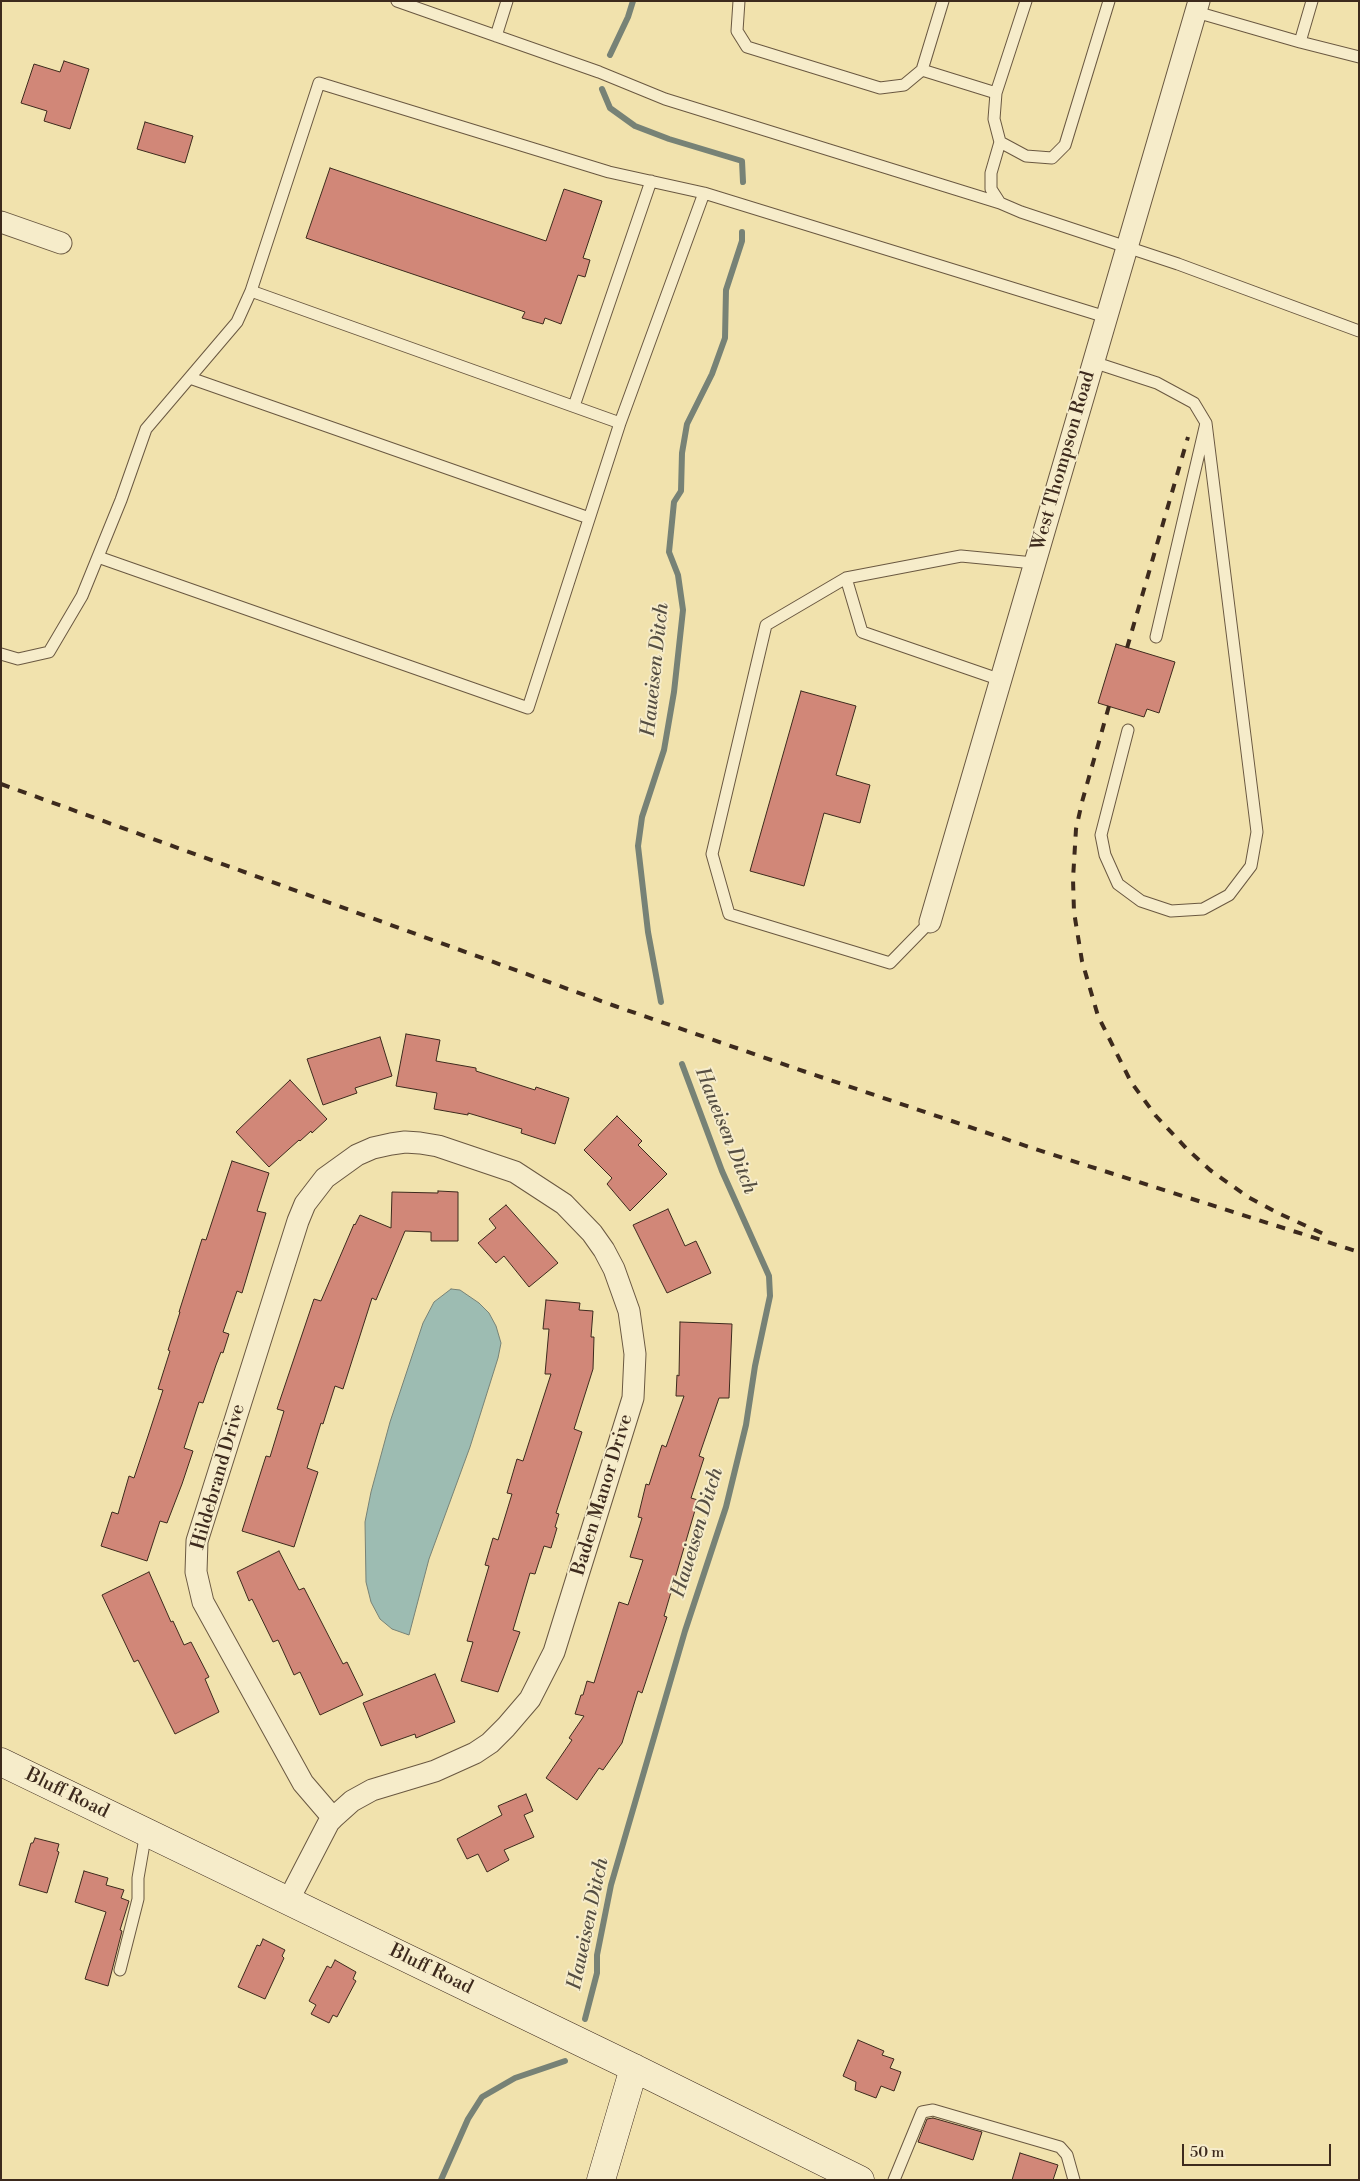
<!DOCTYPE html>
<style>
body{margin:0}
#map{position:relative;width:1360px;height:2181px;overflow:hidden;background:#f1e2ad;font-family:"Libre Bodoni",serif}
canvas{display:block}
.frame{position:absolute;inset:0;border:2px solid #3d2a1d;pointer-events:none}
.scale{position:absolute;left:1182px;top:2144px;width:149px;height:22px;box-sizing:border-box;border:2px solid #3d2a1d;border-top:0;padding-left:6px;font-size:15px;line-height:18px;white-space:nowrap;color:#3d2a1d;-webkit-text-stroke:4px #f6ecca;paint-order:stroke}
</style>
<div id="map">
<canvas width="1360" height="2181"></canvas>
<div class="frame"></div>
<div class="scale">50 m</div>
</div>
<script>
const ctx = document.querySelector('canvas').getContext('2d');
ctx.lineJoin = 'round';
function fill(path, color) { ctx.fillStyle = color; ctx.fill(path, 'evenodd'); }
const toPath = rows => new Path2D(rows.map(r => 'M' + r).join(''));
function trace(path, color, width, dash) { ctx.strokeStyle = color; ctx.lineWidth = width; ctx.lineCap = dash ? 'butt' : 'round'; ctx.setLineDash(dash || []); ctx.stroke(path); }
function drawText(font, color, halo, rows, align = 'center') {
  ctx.font = font + ' "Libre Bodoni",serif'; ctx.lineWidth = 4; ctx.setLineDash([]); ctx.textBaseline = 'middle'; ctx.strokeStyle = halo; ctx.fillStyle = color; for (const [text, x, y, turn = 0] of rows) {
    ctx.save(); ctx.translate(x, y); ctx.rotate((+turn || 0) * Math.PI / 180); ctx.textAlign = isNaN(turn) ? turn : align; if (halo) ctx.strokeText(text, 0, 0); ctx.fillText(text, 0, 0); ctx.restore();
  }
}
const water = toPath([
 [451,1289,460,1290,479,1303,489,1313,496,1326,501,1343,498,1358,470,1447,429,1559,409,1635,392,1629,380,1619,371,1602,366,1582,365,1522,371,1492,390,1422,423,1323,434,1302,451,1289]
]);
fill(water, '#9dbcb2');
trace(water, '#778276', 1);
trace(toPath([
 [610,55,628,17,633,1],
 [602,89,610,108,635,126,669,139,742,161,743,182],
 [661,1002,648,932,638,846,642,817,664,750,674,692,683,610,678,575,669,552,674,502,681,491,682,453,687,424,712,374,725,338,726,290,742,241,742,232],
 [585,2019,597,1973,597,1955,611,1885,685,1631,726,1507,746,1425,755,1366,770,1296,769,1276,722,1171,682,1064],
 [441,2180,468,2119,482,2097,515,2078,565,2061]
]), '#778276', 6);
const building = toPath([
 [64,61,89,69,70,129,44,121,47,111,21,103,34,64,60,72,64,61],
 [145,122,193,136,185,163,137,149,145,122],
 [330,168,546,241,564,189,602,201,583,258,590,260,585,277,578,275,561,324,545,318,543,324,522,318,525,312,306,238,330,168],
 [1116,644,1175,662,1159,713,1147,709,1144,717,1098,703,1116,644],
 [801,691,856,706,836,775,870,785,860,823,824,813,804,886,750,871,801,691],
 [406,1034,440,1040,436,1061,476,1068,476,1071,535,1090,536,1087,569,1098,555,1144,521,1133,522,1129,468,1113,468,1115,434,1109,437,1093,396,1086,406,1034],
 [380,1037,392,1076,355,1088,357,1093,323,1105,307,1059,380,1037],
 [290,1080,327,1119,312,1133,311,1131,300,1141,299,1140,269,1167,236,1132,290,1080],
 [617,1116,642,1141,638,1145,667,1174,630,1211,607,1184,612,1178,584,1150,617,1116],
 [232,1161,269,1173,257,1211,266,1213,242,1293,237,1291,223,1332,229,1334,223,1353,221,1352,216,1365,203,1403,199,1402,184,1448,193,1451,182,1484,167,1523,160,1521,147,1561,101,1546,112,1512,118,1514,129,1476,134,1478,148,1436,163,1390,158,1389,170,1351,168,1350,180,1312,179,1312,202,1239,206,1240,232,1161],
 [438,1191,458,1192,458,1241,431,1241,431,1232,405,1231,376,1300,372,1298,343,1389,335,1386,323,1424,321,1423,307,1468,318,1472,294,1547,242,1531,266,1456,270,1457,284,1411,277,1409,314,1299,321,1301,354,1224,355,1225,360,1215,391,1228,392,1192,438,1193,438,1191],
 [506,1205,558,1263,529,1287,504,1256,496,1263,478,1243,496,1228,489,1219,506,1205],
 [668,1209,685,1246,696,1241,711,1273,667,1293,633,1225,668,1209],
 [546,1300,580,1303,579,1310,593,1311,591,1337,594,1337,593,1369,574,1429,582,1432,556,1513,559,1514,555,1527,557,1528,551,1548,544,1546,535,1574,530,1573,513,1630,520,1632,498,1692,461,1681,473,1642,467,1641,489,1566,485,1565,493,1538,498,1540,512,1494,507,1493,517,1459,523,1461,551,1374,545,1374,549,1329,543,1329,546,1300],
 [680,1322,732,1324,729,1398,719,1398,699,1456,704,1458,691,1498,698,1500,664,1616,667,1617,642,1693,638,1691,622,1743,603,1770,599,1768,577,1800,546,1778,572,1740,569,1738,584,1716,575,1714,581,1695,583,1695,587,1681,594,1683,619,1602,628,1605,643,1560,630,1557,642,1518,638,1517,646,1484,649,1485,662,1445,666,1447,684,1396,676,1396,677,1375,679,1376,680,1322],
 [279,1551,299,1590,304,1588,343,1664,347,1662,363,1695,320,1715,300,1672,294,1675,278,1640,273,1642,252,1599,249,1601,237,1572,279,1551],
 [149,1572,171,1622,173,1621,184,1645,191,1642,209,1677,205,1679,219,1712,175,1734,138,1660,134,1662,102,1595,149,1572],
 [435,1674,455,1722,416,1738,415,1734,381,1746,363,1703,435,1674],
 [526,1794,533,1811,524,1815,534,1837,504,1850,509,1860,487,1872,478,1854,467,1859,457,1839,502,1815,498,1806,526,1794],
 [35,1838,59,1844,57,1851,59,1852,47,1893,19,1885,31,1843,33,1843,35,1838],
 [84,1871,108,1878,106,1885,124,1890,121,1898,129,1901,120,1930,122,1931,108,1986,85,1979,106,1912,75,1902,84,1871],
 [263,1939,285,1950,282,1956,284,1958,265,1999,238,1987,257,1945,260,1946,263,1939],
 [335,1960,356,1972,353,1979,356,1981,337,2017,333,2015,329,2023,311,2014,316,2005,309,2001,327,1966,331,1968,335,1960],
 [858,2040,884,2051,882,2055,894,2059,890,2068,901,2072,894,2091,881,2086,876,2098,855,2090,856,2082,843,2076,858,2040],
 [933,2118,982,2132,973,2160,918,2142,927,2119,933,2118],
 [1020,2153,1058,2165,1053,2180,1012,2180,1020,2153]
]);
fill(building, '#d18778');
trace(building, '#3d2a1d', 1);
const service = toPath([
 [397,1,599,72,665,99,1000,203],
 [739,1,737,31,747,47,880,88,904,85,922,70,996,93],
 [1026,1,996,93,994,119,1000,142,1026,156,1052,158,1065,145,1109,1],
 [1196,12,1300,42,1312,1],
 [496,36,507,1],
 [1300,42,1359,57],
 [922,70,943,1],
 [1000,142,991,173,991,189,1000,203,1021,212,1178,264,1359,331],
 [704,193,620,423,251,291,319,83,609,172,704,193,1106,317],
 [1093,362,1157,383,1194,403,1206,423,1156,637],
 [190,378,589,518],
 [574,406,651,181],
 [98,557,528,708,620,423],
 [846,578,862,632,1001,680],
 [1,654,18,659,49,652,82,596,121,500,146,429,237,322,251,291],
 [1128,730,1101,835,1105,855,1118,884,1141,901,1171,911,1203,909,1229,895,1251,866,1257,832,1206,423],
 [930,922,890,963,729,914,712,854,766,625,846,578,961,556,1034,563],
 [120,1970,138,1899,138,1878,146,1832],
 [894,2180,922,2112,933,2110,1060,2147,1067,2155,1074,2180]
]);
const minor = toPath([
 [1,222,61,243],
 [930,922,1199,1],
 [288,1901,329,1822,333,1818,352,1801,372,1790,435,1771,475,1753,490,1743,506,1727,530,1699,554,1652,633,1398,635,1354,629,1311,614,1269,604,1250,592,1233,564,1204,515,1172,438,1146,420,1143,405,1142,391,1144,373,1148,357,1155,325,1178,305,1204,298,1221,197,1541,196,1572,203,1602,303,1783,333,1818]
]);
const secondary = toPath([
 [1,1762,634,2068,860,2180],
 [601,2180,634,2068]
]);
trace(service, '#6a5841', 13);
trace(minor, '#6a5841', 23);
trace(secondary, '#3d2a1d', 29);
trace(service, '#f6ecca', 11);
trace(minor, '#f6ecca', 21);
trace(secondary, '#f6ecca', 28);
trace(toPath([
 [1127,648,1188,437],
 [1109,706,1082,802,1076,829,1073,879,1074,912,1082,961,1098,1016,1131,1082,1156,1116,1186,1148,1210,1170,1248,1197,1280,1214,1326,1235],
 [1,784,615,1006,806,1072,1035,1149,1359,1252]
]), '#3d2a1d', 4, [9, 9]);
drawText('19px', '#3d2a1d', '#f6ecca', [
 ["West Thompson Road",1064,461,-74],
 ["Hildebrand Drive",219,1477,-74],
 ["Baden Manor Drive",603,1495,-73],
 ["Bluff Road",67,1794,26],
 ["Bluff Road",431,1970,26]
]);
drawText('italic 20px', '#554e42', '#f6ecca', [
 ["Haueisen Ditch",656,670,-84],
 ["Haueisen Ditch",725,1131,68],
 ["Haueisen Ditch",698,1533,-73],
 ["Haueisen Ditch",589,1924,-78]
]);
</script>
